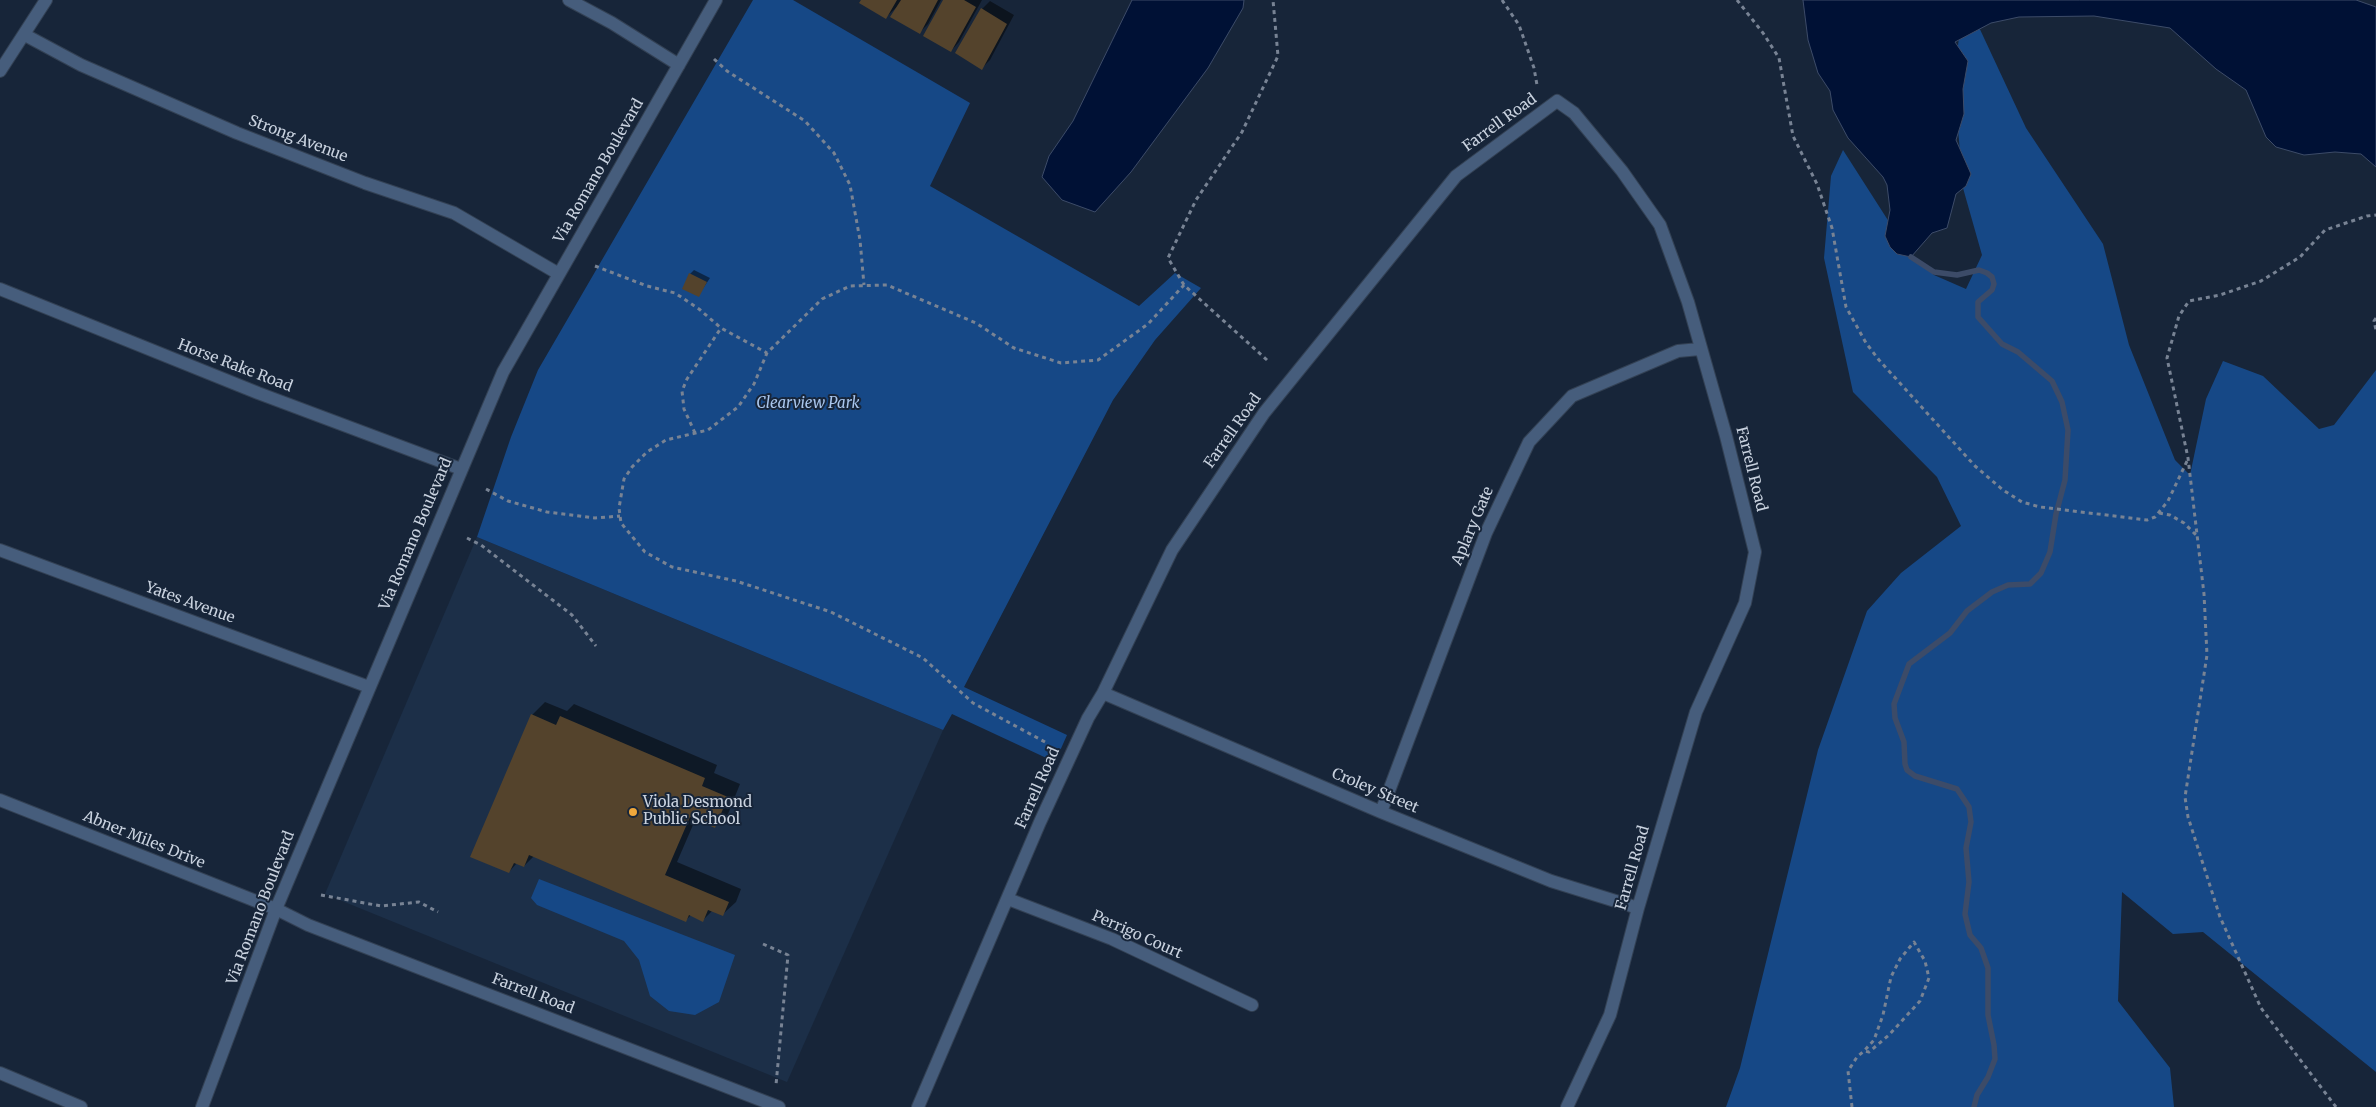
<!DOCTYPE html>
<style>
body{margin:0}
canvas{display:block;background:#172539}
</style>
<canvas width="2376" height="1107"></canvas>
<script>
const ctx = document.querySelector('canvas').getContext('2d');
ctx.lineJoin = 'round';
function fill(path, color) { ctx.fillStyle = color; ctx.fill(path, 'evenodd'); }
const toPath = rows => new Path2D(rows.map(r => 'M' + r).join(''));
function trace(path, color, width, dash) { ctx.strokeStyle = color; ctx.lineWidth = width; ctx.lineCap = dash ? 'butt' : 'round'; ctx.setLineDash(dash || []); ctx.stroke(path); }
function drawText(font, color, halo, rows, align = 'center') {
  ctx.font = font + ' Merriweather,serif'; ctx.lineWidth = 4; ctx.setLineDash([]); ctx.textBaseline = 'middle'; ctx.strokeStyle = halo; ctx.fillStyle = color; for (const [text, x, y, turn = 0] of rows) {
    ctx.save(); ctx.translate(x, y); ctx.rotate((+turn || 0) * Math.PI / 180); ctx.textAlign = isNaN(turn) ? turn : align; if (halo) ctx.strokeText(text, 0, 0); ctx.fillText(text, 0, 0); ctx.restore();
  }
}
fill(toPath([
 [477,537,943,730,787,1082,325,894]
]), '#1c2f48');
fill(toPath([
 [753,0,793,0,970,103,930,186,1139,306,1175,273,1201,288,1155,340,1113,400,964,687,1067,735,1055,762,952,714,943,730,477,537,511,437,538,370],
 [1977,23,2026,128,2103,244,2129,345,2175,460,2190,475,2206,399,2223,361,2263,376,2319,429,2334,425,2376,370,2376,1072,2203,932,2173,934,2122,892,2118,1001,2170,1068,2174,1107,1726,1107,1740,1068,1818,750,1867,611,1901,573,1961,526,1937,477,1853,392,1824,258,1831,176,1843,150,1907,250,1934,275,1966,289,1982,255,1963,188,1954,81,1959,37],
 [539,879,735,955,719,1002,695,1015,669,1011,650,996,639,960,624,941,537,905,531,898]
]), '#164886');
const water = toPath([
 [1132,0,1244,0,1243,8,1208,68,1131,172,1095,212,1062,200,1042,177,1049,156,1073,121,1132,0],
 [1803,0,2356,0,2376,7,2376,167,2361,154,2335,152,2304,155,2276,147,2266,137,2246,90,2216,69,2170,28,2094,16,2019,17,1991,23,1955,42,1968,61,1963,89,1964,114,1956,140,1971,174,1966,186,1956,194,1947,228,1932,233,1911,257,1897,254,1890,247,1885,236,1890,210,1887,185,1883,177,1848,138,1833,110,1830,91,1818,73,1808,40,1803,0]
]);
fill(water, '#001135');
trace(water, '#3c4b68', 1);
fill(toPath([
 [862,0,941,0,928,24,919,33,898,6,886,17],
 [945,0,982,0,959,42,951,51],
 [990,1,1014,15,990,60,982,68,982,9],
 [694,270,710,278,698,296,690,274],
 [545,702,567,711,574,704,717,765,714,773,740,784,728,814,715,826,696,818,677,862,741,889,736,902,723,914,713,910,703,920,691,915,686,920,534,856,524,866,517,863,509,872,532,715]
]), '#0007');
trace(toPath([
 [1911,257,1934,272,1957,275,1979,270,1987,273,1992,277,1994,284,1992,290,1978,302,1978,317,2002,344,2018,352,2052,381,2062,402,2068,430,2065,480,2056,514,2050,552,2041,573,2030,584,2008,585,1992,592,1967,611,1950,633,1909,664,1894,704,1895,718,1904,742,1905,764,1907,770,1915,776,1957,789,1969,807,1971,822,1966,848,1969,882,1965,914,1970,935,1981,948,1988,968,1988,1015,1994,1045,1995,1059,1988,1077,1977,1095,1974,1107]
]), '#3c4b68', 5.5);
fill(toPath([
 [861,0,897,0,886,19,859,3],
 [901,0,938,0,920,34,890,17],
 [943,0,964,0,976,7,951,52,923,36],
 [981,8,1007,24,982,70,955,53],
 [689,273,707,282,699,297,682,289],
 [531,714,556,725,560,716,705,778,702,786,728,797,715,828,690,817,665,875,729,902,723,916,708,910,703,922,689,915,686,922,529,855,524,867,514,863,509,873,470,857]
]), '#54432c');
const minor = toPath([
 [569,0,612,23,679,65],
 [25,35,81,65,237,133,365,183,454,213,559,274],
 [0,71,46,0],
 [0,289,258,393,461,469],
 [0,550,369,687],
 [1103,693,1381,812,1551,881,1638,908],
 [0,800,276,909,308,925,779,1107],
 [1381,812,1486,533,1529,442,1572,396,1678,351,1700,349],
 [1008,899,1112,939,1252,1005],
 [0,1073,81,1107],
 [202,1107,276,909,503,372,716,0],
 [918,1107,1040,822,1088,718,1103,693,1172,550,1264,413,1456,176,1557,101,1574,113,1622,171,1660,225,1688,302,1726,436,1755,552,1745,603,1696,712,1638,908,1610,1015,1567,1107]
]);
trace(minor, '#334154', 14);
trace(toPath([
 [1502,0,1519,25,1534,68,1537,85],
 [1737,0,1763,33,1779,58,1793,136,1817,184,1832,228,1846,307,1866,343,1879,360,1975,466,2003,490,2022,502,2040,507,2147,520,2155,517,2168,501,2188,459],
 [714,59,727,71,805,121,834,153,850,185,860,240,864,285],
 [595,266,647,286,675,293,699,309,721,328,767,353],
 [2376,318,2374,321,2376,330],
 [1267,360,1184,285,1168,258,1196,200,1242,132,1278,56,1273,0],
 [695,433,684,409,682,391,687,379,721,328],
 [486,489,508,501,547,512,595,518,620,516],
 [2159,513,2170,515,2184,523,2196,535],
 [467,538,481,545,572,615,596,646],
 [1045,742,973,703,923,658,831,612,736,581,672,567,645,552,621,523,619,508,624,479,632,467,647,452,666,440,708,430,738,407,754,384,767,353,822,299,850,286,887,285,976,323,1014,348,1061,363,1098,360,1148,324,1184,285],
 [321,895,381,906,419,902,438,912],
 [763,944,788,955,776,1085],
 [1852,1107,1848,1071,1857,1057,1864,1051,1874,1040,1883,1015,1891,977,1900,959,1914,942,1925,961,1929,978,1920,1001,1889,1035,1869,1052,1864,1051],
 [2336,1107,2261,1008,2220,917,2188,817,2185,797,2207,655,2204,594,2188,458,2167,358,2179,316,2189,301,2220,295,2261,281,2300,257,2325,230,2367,216,2376,215]
]), '#788394', 3, [4, 4]);
trace(minor, '#465d7c', 12);
for (const [x, y, r, color] of [
 [633,812,5,"#eea73c"]
]) { const dot = new Path2D(); dot.arc(x, y, r, 0, 2 * Math.PI); ctx.fillStyle = color; ctx.fill(dot); trace(dot, '#172539', 2); }
drawText('15px', '#c9d2df', '#172539', [
 ["Farrell Road",1500,123,-36],
 ["Strong Avenue",298,139,21],
 ["Via Romano Boulevard",599,171,-60],
 ["Horse Rake Road",235,366,21],
 ["Farrell Road",1233,431,-55],
 ["Farrell Road",1751,469,76],
 ["Aplary Gate",1473,526,-67],
 ["Via Romano Boulevard",416,534,-67],
 ["Yates Avenue",190,603,20],
 ["Farrell Road",1038,788,-66],
 ["Croley Street",1375,791,23],
 ["Abner Miles Drive",144,840,22],
 ["Farrell Road",1633,868,-74],
 ["Via Romano Boulevard",261,908,-69],
 ["Perrigo Court",1137,935,24],
 ["Farrell Road",533,994,21]
]);
drawText('italic 15px', '#a9c6ed', '#172539', [
 ["Clearview Park",808,404]
]);
drawText('15px', '#c9d2df', '#172539', [
 ["Viola Desmond",643,803],
 ["Public School",643,820]
], 'left');
</script>
